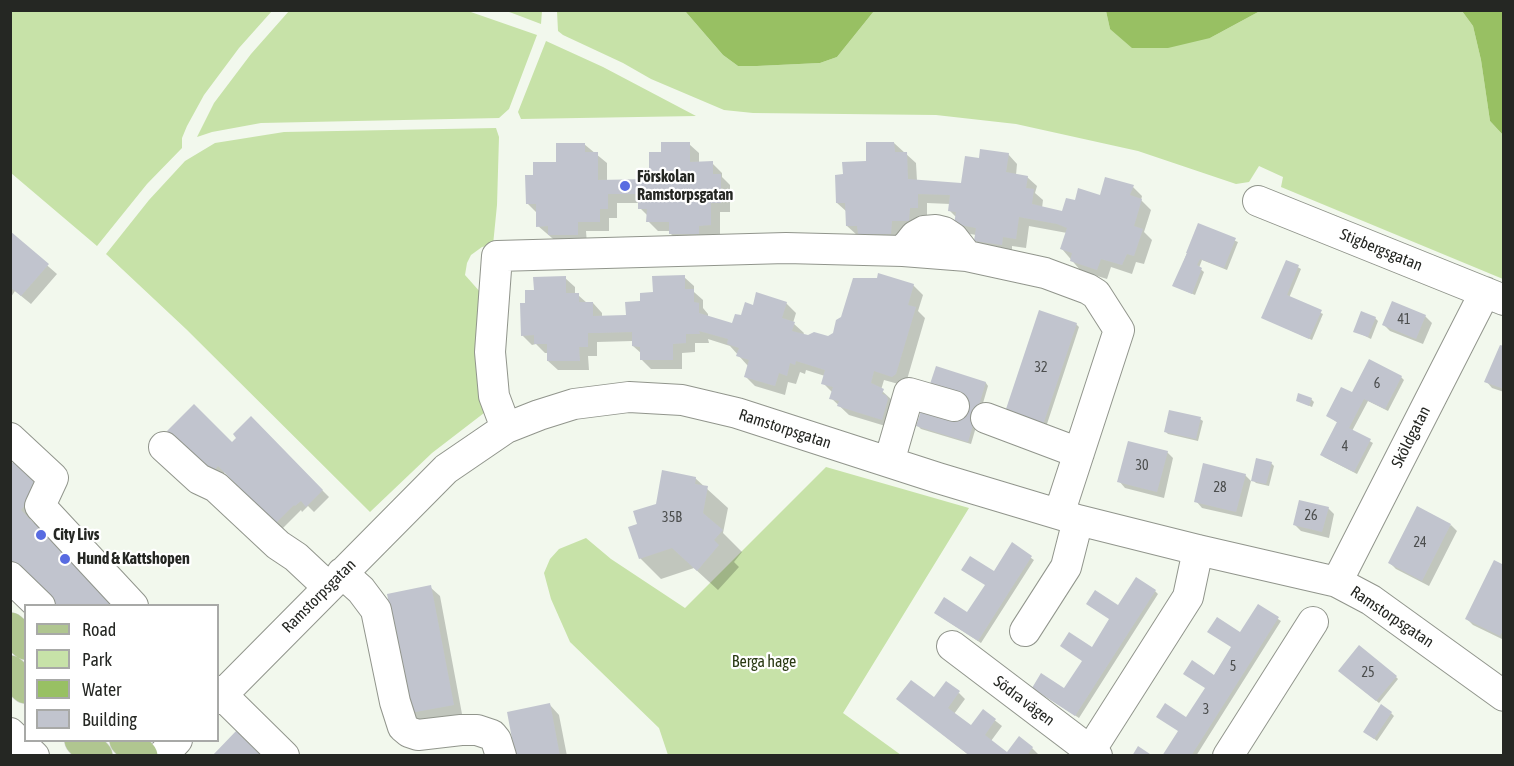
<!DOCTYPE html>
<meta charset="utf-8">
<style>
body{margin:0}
#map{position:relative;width:1514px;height:766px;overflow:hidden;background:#f2f8ed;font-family:"Asap Condensed",sans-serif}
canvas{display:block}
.frame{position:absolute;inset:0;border:12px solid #252723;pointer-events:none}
.legend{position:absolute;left:24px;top:604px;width:195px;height:138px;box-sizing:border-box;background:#fff;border:2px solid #a8a9a7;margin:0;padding:8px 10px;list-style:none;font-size:18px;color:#252723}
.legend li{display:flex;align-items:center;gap:12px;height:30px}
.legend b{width:30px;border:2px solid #a8a9a7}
</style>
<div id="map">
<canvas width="1514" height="766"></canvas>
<div class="frame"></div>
<ul class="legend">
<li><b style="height:8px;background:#b0c690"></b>Road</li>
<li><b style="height:16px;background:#c7e2a8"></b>Park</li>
<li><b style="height:16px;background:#98c063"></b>Water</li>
<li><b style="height:16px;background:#c1c4ce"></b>Building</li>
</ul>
</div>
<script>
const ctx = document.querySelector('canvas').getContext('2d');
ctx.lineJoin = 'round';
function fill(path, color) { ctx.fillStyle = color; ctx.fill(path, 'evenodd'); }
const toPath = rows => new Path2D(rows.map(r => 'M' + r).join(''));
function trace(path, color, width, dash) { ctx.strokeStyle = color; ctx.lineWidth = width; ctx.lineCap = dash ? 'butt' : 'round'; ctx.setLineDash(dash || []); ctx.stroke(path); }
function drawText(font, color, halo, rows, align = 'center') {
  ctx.font = font + ' "Asap Condensed",sans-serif'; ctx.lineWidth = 4.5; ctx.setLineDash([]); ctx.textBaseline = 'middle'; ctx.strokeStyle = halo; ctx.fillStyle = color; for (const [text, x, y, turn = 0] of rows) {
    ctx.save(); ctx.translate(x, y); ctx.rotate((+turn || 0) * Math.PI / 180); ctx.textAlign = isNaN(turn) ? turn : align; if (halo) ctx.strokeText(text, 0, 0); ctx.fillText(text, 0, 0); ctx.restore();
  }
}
fill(toPath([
 [11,10,272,10,272,11,239,48,204,95,187,126,182,138,182,148,147,184,97,246,11,173],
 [289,11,468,11,537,35,509,109,499,118,261,123,212,132,197,137,214,103,251,54],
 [506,11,542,11,541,24,512,13],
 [557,11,685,11,723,55,738,66,757,66,820,63,837,57,874,11,1106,11,1110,29,1210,38,1260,11,1462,11,1473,26,1481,60,1490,121,1503,135,1503,279,1281,187,1283,177,1259,166,1249,182,1236,184,1138,151,1016,124,936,115,753,113,724,110,651,79,623,63,563,35,558,31],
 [546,41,603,67,696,116,521,119,518,112],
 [496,128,499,137,497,205,493,245,482,247,471,255,467,263,465,275,481,293,488,405,484,413,432,453,370,512,186,329,106,254,149,200,185,161,215,143,284,132],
 [826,467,969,508,843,713,901,755,668,755,659,728,570,642,551,599,544,573,550,559,559,549,586,538,611,559,685,608]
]), '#c7e2a8');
fill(toPath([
 [685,11,874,11,837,57,820,63,757,66,738,66,723,55],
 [1106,11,1107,10,1260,11,1210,38,1168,48,1132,48,1110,29],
 [1462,11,1503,11,1503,135,1490,121,1481,60,1473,26]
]), '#98c063');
fill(toPath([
 [894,143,916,163,917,181,962,185,980,160,1008,154,1017,164,1016,175,1027,177,1037,186,1035,193,1043,200,1042,208,1063,213,1076,202,1101,197,1133,187,1142,196,1141,200,1151,210,1144,232,1152,240,1144,264,1136,262,1132,274,1111,267,1107,279,1081,271,1062,249,1067,233,1029,226,1026,248,1012,246,1012,253,985,250,975,240,976,235,965,233,956,217,949,210,950,204,927,203,927,217,900,243,857,235,847,226,847,212,837,203,845,175,867,163],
 [584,144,607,163,607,181,650,181,662,154,689,144,699,153,699,163,712,163,722,173,722,177,730,185,730,212,720,212,720,234,708,235,708,243,680,243,670,233,670,231,658,231,648,221,648,216,640,208,640,203,617,203,617,218,609,218,609,231,586,231,587,244,559,244,538,226,537,213,527,203,535,176,558,164],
 [1198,225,1238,242,1227,270,1202,260,1199,268,1204,272,1195,295,1174,286],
 [10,233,57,274,31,304,15,291,11,297],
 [1287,261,1301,269,1289,298,1323,314,1312,340,1263,318],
 [684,277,694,286,694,292,703,300,703,308,708,314,708,317,733,325,754,306,786,303,796,313,793,323,804,333,803,335,828,338,913,285,923,295,918,311,925,318,906,383,902,385,884,380,881,390,892,400,892,428,849,415,831,398,833,393,823,383,825,376,806,370,805,374,800,372,796,384,788,382,785,395,755,386,745,376,748,366,730,346,708,339,709,343,695,343,695,352,682,353,682,369,651,369,642,360,642,354,633,346,633,341,597,342,597,356,588,356,589,370,558,370,548,361,548,353,545,353,536,344,532,345,522,335,526,305,535,292,565,278,575,287,575,295,578,295,587,303,593,303,602,313,602,317,627,317,641,303],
 [1425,316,1432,323,1423,344,1390,331,1384,325],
 [1375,318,1378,321,1371,339,1355,331],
 [1076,324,1079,327,1046,427,1009,415],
 [1504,348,1504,392,1492,388,1486,381],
 [937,368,986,383,988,386,971,444,921,429,918,426],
 [1401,377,1404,380,1388,411,1368,401,1352,431,1373,443,1357,474,1324,457,1322,454,1338,423,1328,416],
 [1311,399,1314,402,1312,407,1298,401],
 [251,419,329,497,314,512,308,506,302,512,301,510,282,529,225,472,217,480,169,431,232,445],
 [1200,419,1203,421,1198,441,1168,434,1165,431],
 [1167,452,1173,458,1164,498,1125,488,1119,481],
 [1271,463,1274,466,1269,486,1256,483,1253,480],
 [10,467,53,493,29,521,10,558],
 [1245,475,1251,481,1242,517,1202,508,1196,501],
 [695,478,728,508,723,533,742,552,734,562,739,567,718,590,694,568,661,579,640,558,639,525,657,505],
 [1328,508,1334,514,1329,538,1301,531,1295,525],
 [1451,525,1457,531,1429,586,1396,569,1390,563],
 [1012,545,1034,560,981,643,938,615,968,614],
 [1504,567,1504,640,1473,625,1466,618],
 [430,587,440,596,462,714,421,722,411,712],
 [1155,591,1158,594,1079,718,1036,690,1065,690,1119,607],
 [1258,606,1281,621,1196,756,1163,756],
 [1343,674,1396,677,1398,679,1379,703],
 [959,693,965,699,954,714,971,727,983,711,1002,726,991,741,1007,754,1032,748,1038,754,1037,756,970,756,898,699,934,699],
 [550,705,559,715,567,756,516,756],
 [1391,713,1394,716,1377,741,1368,734]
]), '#0003');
fill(toPath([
 [661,142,690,142,690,162,713,161,713,174,721,174,721,203,711,203,711,225,699,226,699,234,669,234,669,222,646,222,647,209,638,209,638,194,608,194,608,209,600,209,600,222,578,222,578,235,548,235,548,226,536,227,536,204,526,204,525,175,533,175,533,162,556,162,556,143,585,143,585,152,598,152,598,180,649,179,649,152,661,152],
 [866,142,894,142,895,152,907,152,908,179,961,183,965,156,979,158,980,149,1009,153,1006,172,1028,176,1026,188,1034,189,1032,204,1062,211,1066,198,1075,200,1078,188,1100,195,1105,177,1134,185,1130,195,1142,199,1134,226,1143,229,1134,256,1127,254,1122,265,1101,259,1097,270,1070,261,1072,253,1060,249,1067,228,1057,224,1019,217,1016,239,1003,237,1002,245,974,241,976,228,954,224,956,212,948,211,950,195,918,194,918,208,910,208,909,221,892,221,891,234,858,234,857,226,846,226,845,203,836,203,835,175,843,174,842,162,866,161],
 [1198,223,1236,238,1224,268,1200,259,1197,265,1202,268,1192,294,1172,286,1187,253,1186,253],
 [10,231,49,264,21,296,10,287],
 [1286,260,1299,265,1287,295,1322,310,1309,339,1261,318],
 [878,273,914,284,908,305,916,307,896,374,892,377,874,371,871,383,884,389,882,394,886,395,888,399,882,420,837,406,839,401,829,399,833,387,821,384,825,370,796,361,795,365,790,363,787,376,779,373,775,386,744,377,749,360,736,356,739,348,727,344,728,339,699,331,700,334,686,334,686,343,673,344,673,360,640,360,640,347,632,346,632,332,598,333,588,333,588,347,579,347,580,361,547,361,547,344,534,344,534,335,521,336,520,303,525,303,525,290,534,290,533,277,566,276,566,293,579,293,579,302,593,302,593,316,626,315,625,302,640,301,640,293,653,292,652,276,685,275,685,289,694,289,694,302,699,303,699,313,732,323,735,314,741,315,745,302,753,305,756,292,787,302,782,318,795,322,792,331,808,335,814,332,828,336,833,333,836,320,841,317,853,278,877,278],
 [1392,301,1426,315,1416,339,1382,325],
 [1039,310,1077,323,1043,425,1005,412],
 [1361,311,1376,317,1368,337,1353,332],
 [1500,345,1504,346,1504,389,1484,382],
 [1369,359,1402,376,1385,409,1364,399,1349,428,1371,439,1354,472,1320,455,1337,422,1326,416,1341,387,1352,392],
 [936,366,986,382,968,442,916,426],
 [1298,393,1312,398,1309,406,1296,401],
 [194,404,232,442,236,438,233,434,251,416,323,490,306,507,301,501,295,506,294,505,275,524,218,466,210,475,167,431],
 [1169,410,1201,417,1196,439,1164,432],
 [1128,441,1168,451,1157,492,1117,482],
 [1256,458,1272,462,1266,484,1251,481],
 [16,459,45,482,21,510,34,523,36,521,120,606,55,606,10,560,10,542,13,539,10,537,10,465],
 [1203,463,1246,474,1236,512,1194,502],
 [662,470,696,477,695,484,708,486,703,513,723,530,714,540,719,545,697,571,672,548,639,559,628,527,637,524,633,511,656,504],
 [1299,500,1329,507,1322,532,1293,525],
 [1417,506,1451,524,1422,581,1388,563],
 [1012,542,1032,556,978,641,934,613,944,597,967,612,985,585,961,570,970,556,994,571],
 [1494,560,1504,565,1504,629,1500,636,1465,619],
 [1136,577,1156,590,1075,716,1032,688,1041,673,1064,688,1082,661,1060,646,1069,632,1092,647,1109,619,1086,604,1095,590,1118,605],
 [431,585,454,705,410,713,387,594],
 [1258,604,1279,617,1226,701,1191,756,1162,756,1178,731,1156,717,1165,703,1186,717,1205,688,1183,674,1192,660,1214,675,1231,647,1207,632,1217,617,1240,632],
 [1359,645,1397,676,1376,701,1338,671],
 [911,680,934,697,946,681,960,691,948,708,971,725,983,709,996,719,985,735,1007,752,1019,736,1033,747,1027,756,970,756,896,699],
 [550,703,560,756,515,756,511,745,513,744,507,712],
 [1381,704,1392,712,1374,739,1363,732],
 [237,730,263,756,212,756],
 [1138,746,1153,756,1132,756]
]), '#c1c4ce');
const minor = toPath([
 [1258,201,1504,300],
 [903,251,915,236,924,231,936,230,944,232,953,238,967,256],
 [986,418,1079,453],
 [506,428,494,396,490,352,497,256,786,248,903,251,967,256,1045,273,1088,289,1096,294,1119,330,1059,514],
 [10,438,53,478,40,506,133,606],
 [164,447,199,479,216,487,278,545,296,557,328,587],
 [889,462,909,393,954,406],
 [342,573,361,590,376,610,395,702,403,727,409,732,418,735,461,730,477,730,492,735,496,740,501,756],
 [10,577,40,606],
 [1337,582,1485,292],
 [1025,631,1066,567,1078,520],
 [952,646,1097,756],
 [218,691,284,756],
 [218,699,446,469,506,428,539,415,574,404,629,397,682,400,737,413,938,478,1078,520,1198,550,1337,582,1371,600,1504,696],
 [10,733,34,756],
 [1090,751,1188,597,1198,550],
 [162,756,177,740],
 [1228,756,1313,622]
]);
const major = toPath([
 [10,629,26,643],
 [10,672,26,687],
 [81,740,96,756],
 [126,740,141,756]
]);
trace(minor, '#91958c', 32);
trace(major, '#d3d4d3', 34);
trace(minor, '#fff', 30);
trace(major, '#b0c690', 33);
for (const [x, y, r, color] of [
 [625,186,6,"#586be1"],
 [41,535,6,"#586be1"],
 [65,559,6,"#586be1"]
]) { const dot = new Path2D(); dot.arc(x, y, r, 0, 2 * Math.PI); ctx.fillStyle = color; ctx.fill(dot); trace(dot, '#fff', 2); }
drawText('14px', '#4c4e4e', null, [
 ["41",1404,320],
 ["32",1041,368],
 ["6",1377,384],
 ["4",1345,447],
 ["30",1142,466],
 ["28",1220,488],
 ["26",1311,516],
 ["35B",672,518],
 ["24",1420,543],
 ["5",1233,667],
 ["25",1368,673],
 ["3",1206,710]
]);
drawText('bold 16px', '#252723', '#fff', [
 ["Förskolan",637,177],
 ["Ramstorpsgatan",637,195],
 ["City Livs",53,535],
 ["Hund & Kattshopen",77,559]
], 'left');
drawText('16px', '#252723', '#fff', [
 ["Stigbergsgatan",1381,250,22],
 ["Ramstorpsgatan",785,429,18],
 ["Sköldgatan",1411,437,-63],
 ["Ramstorpsgatan",319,596,-45],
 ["Ramstorpsgatan",1392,617,34],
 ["Södra vägen",1024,701,37]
]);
drawText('16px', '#293913', '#fff', [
 ["Berga hage",764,662]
]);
</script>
